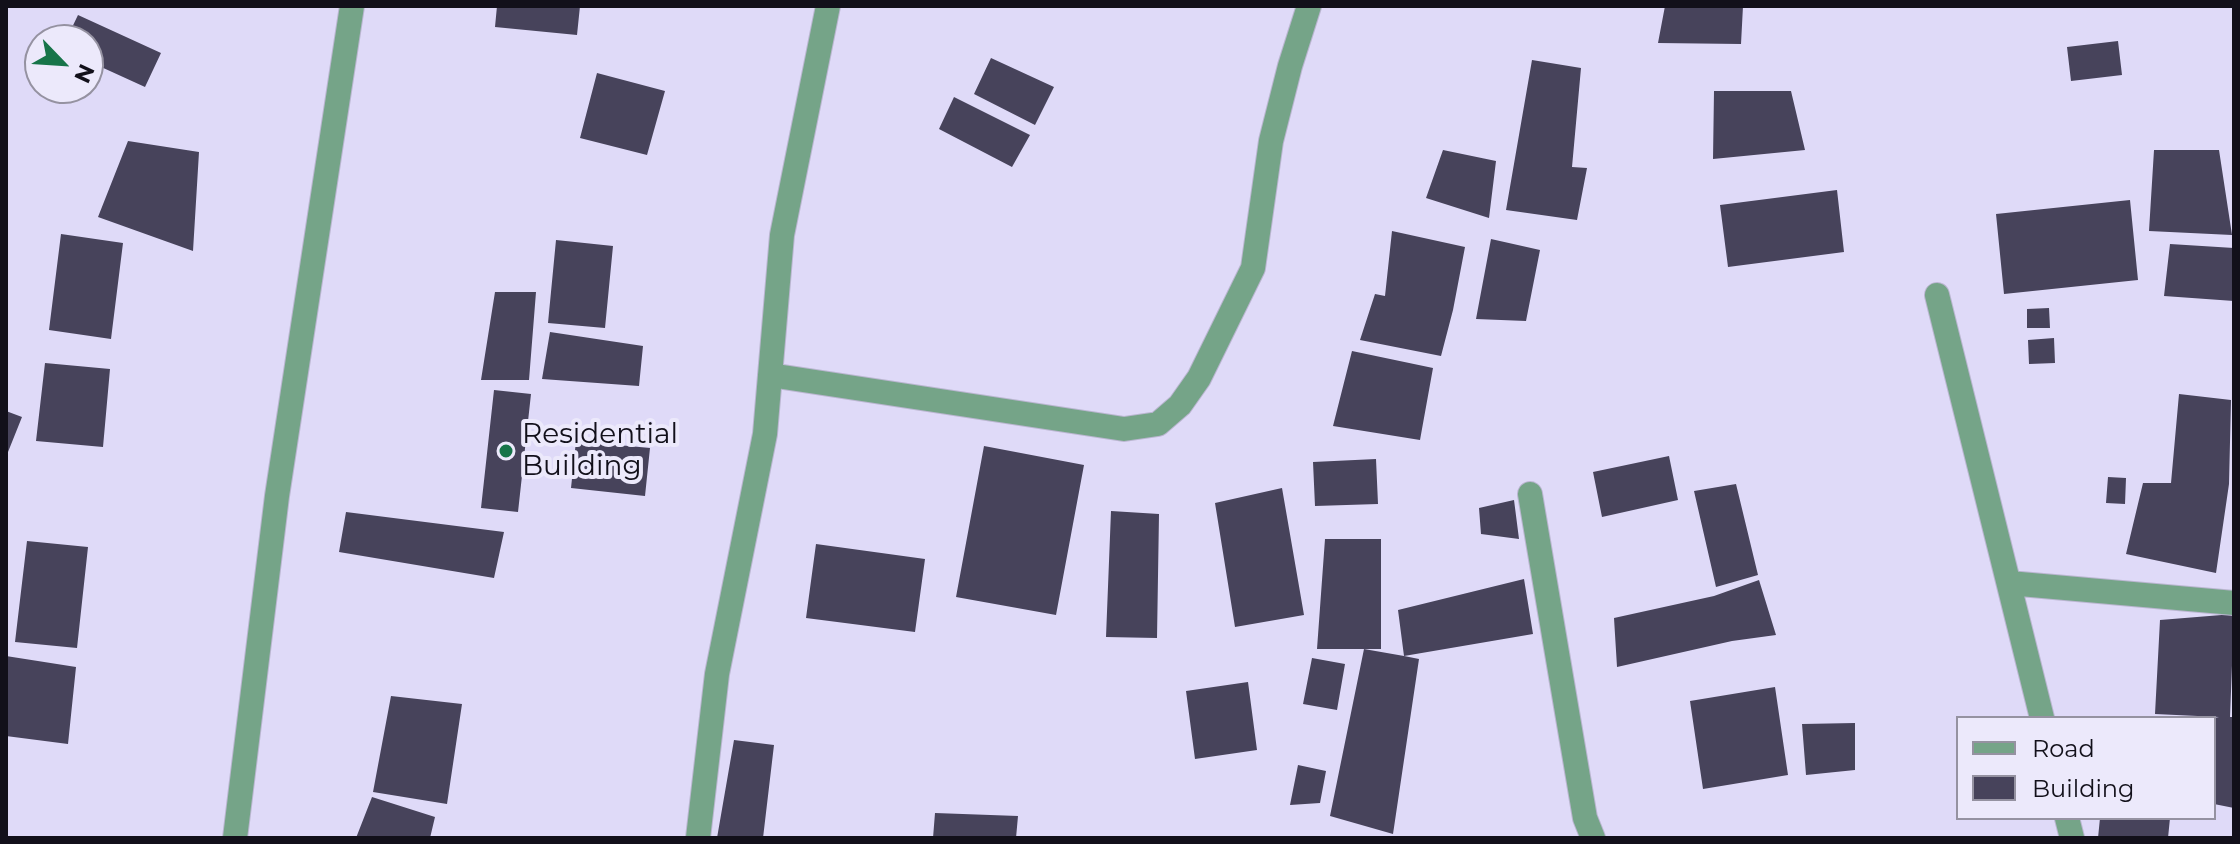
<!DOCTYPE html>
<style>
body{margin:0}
#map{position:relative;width:2240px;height:844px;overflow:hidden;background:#dfdaf8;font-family:Montserrat,sans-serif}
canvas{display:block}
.frame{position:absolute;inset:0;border:8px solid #12101a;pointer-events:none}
.legend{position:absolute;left:1956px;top:716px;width:260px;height:104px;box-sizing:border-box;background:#ece9fb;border:2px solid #9592a1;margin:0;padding:10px 14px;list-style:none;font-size:24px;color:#12101a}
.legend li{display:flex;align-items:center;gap:16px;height:40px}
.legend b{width:40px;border:2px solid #9592a1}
.north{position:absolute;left:24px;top:24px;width:80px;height:80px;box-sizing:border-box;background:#ece9fb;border:2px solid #9592a1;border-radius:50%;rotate:115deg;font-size:22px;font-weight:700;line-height:32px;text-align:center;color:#12101a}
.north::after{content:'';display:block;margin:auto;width:28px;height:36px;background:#177449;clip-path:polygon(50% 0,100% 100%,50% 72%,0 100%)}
</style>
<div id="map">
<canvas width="2240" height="844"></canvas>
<div class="frame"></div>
<ul class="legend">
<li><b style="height:10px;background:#75a488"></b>Road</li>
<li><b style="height:22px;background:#47435b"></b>Building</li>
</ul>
<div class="north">N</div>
</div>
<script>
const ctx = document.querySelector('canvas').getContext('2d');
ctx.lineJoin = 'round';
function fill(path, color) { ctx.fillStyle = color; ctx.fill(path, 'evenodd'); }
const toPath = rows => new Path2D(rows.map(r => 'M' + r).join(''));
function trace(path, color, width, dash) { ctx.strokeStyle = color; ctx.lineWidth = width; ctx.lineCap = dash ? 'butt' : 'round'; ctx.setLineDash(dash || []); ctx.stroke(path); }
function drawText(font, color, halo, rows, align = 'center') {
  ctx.font = font + ' Montserrat,sans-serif'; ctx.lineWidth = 8; ctx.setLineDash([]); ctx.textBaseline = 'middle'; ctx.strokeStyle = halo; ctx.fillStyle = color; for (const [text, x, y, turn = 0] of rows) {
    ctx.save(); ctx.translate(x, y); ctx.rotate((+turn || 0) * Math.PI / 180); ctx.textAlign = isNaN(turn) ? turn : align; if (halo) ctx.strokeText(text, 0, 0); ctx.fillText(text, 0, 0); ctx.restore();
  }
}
fill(toPath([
 [497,6,580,6,577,35,495,27],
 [1665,6,1743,6,1741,44,1658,43],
 [78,15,161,53,145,87,88,61,88,40,66,40],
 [2118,41,2122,75,2071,81,2067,47],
 [991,58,1054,87,1035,125,974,94],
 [1532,60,1581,68,1572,167,1587,168,1577,220,1506,210],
 [597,73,665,91,647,155,580,138],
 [1714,91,1791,91,1805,150,1713,159],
 [954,97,1030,135,1012,167,939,129],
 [128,141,199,152,193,251,98,217],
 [1443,150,1496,161,1489,218,1426,198],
 [2154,150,2219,150,2232,235,2149,231],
 [1837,190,1844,252,1728,267,1720,205],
 [2130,200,2138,280,2004,294,1996,214],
 [1392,231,1465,247,1453,310,1441,356,1360,340,1375,294,1385,296],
 [61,234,123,243,111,339,49,330],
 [1491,239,1540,250,1526,321,1476,319],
 [556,240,613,246,605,328,548,323],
 [2170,244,2234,248,2234,301,2164,296],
 [495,292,536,292,529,380,481,380],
 [2049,308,2050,328,2027,328,2027,309],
 [550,332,643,346,639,386,542,379],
 [2054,338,2055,363,2029,364,2028,340],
 [1352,351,1433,368,1420,440,1333,426],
 [45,363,110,369,103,447,36,441],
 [494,390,531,394,518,512,481,508],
 [2179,394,2231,400,2229,484,2216,573,2126,554,2143,483,2171,483],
 [6,411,22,417,6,457],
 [576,441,650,448,645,496,571,488],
 [984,446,1084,465,1056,615,956,597],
 [1669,456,1678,500,1602,517,1593,472],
 [1376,459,1378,504,1315,506,1313,462],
 [2108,477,2126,478,2125,504,2106,503],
 [1736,484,1758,575,1716,587,1694,491],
 [1282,488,1304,615,1235,627,1215,503],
 [1514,500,1519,539,1481,534,1479,508],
 [1111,511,1159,514,1157,638,1106,637],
 [346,512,504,532,494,578,339,552],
 [1325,539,1381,539,1381,649,1317,649],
 [27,541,88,547,77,648,15,642],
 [816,544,925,559,915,632,806,618],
 [1524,579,1533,634,1404,656,1419,659,1393,834,1330,816,1364,649,1404,656,1398,610],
 [1759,580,1776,635,1732,641,1617,667,1614,618,1714,596],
 [2234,614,2230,717,2234,717,2234,808,2214,804,2214,718,2219,717,2155,714,2160,620],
 [6,656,76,667,68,744,6,736],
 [1312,658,1345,664,1337,710,1303,704],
 [1248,682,1257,750,1195,759,1186,691],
 [1775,687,1788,775,1703,789,1690,701],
 [391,696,462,704,447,804,373,792],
 [1855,723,1855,770,1806,775,1802,724],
 [734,740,774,745,763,838,717,838],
 [1298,765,1326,771,1320,803,1290,805],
 [372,797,435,817,430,838,356,838],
 [935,813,1018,816,1016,838,933,838],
 [2100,818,2170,818,2168,838,2098,838]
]), '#47435b');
const street = toPath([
 [1937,295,2042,718],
 [770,375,1124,429,1158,424,1180,405,1199,378,1253,268,1271,141,1290,66,1309,6],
 [1530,494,1585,818,1593,838],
 [2009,583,2234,603],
 [2067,818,2072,838],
 [235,838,277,496,352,6],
 [698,838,717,674,765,434,782,235,828,6]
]);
trace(street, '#bab6d0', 26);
trace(street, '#75a488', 24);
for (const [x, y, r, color] of [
 [506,451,8,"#177449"]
]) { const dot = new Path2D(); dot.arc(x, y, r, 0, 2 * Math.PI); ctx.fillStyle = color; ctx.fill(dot); trace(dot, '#ece9fb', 3); }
drawText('28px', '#12101a', '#ece9fb', [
 ["Residential",522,435],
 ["Building",522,467]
], 'left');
</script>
